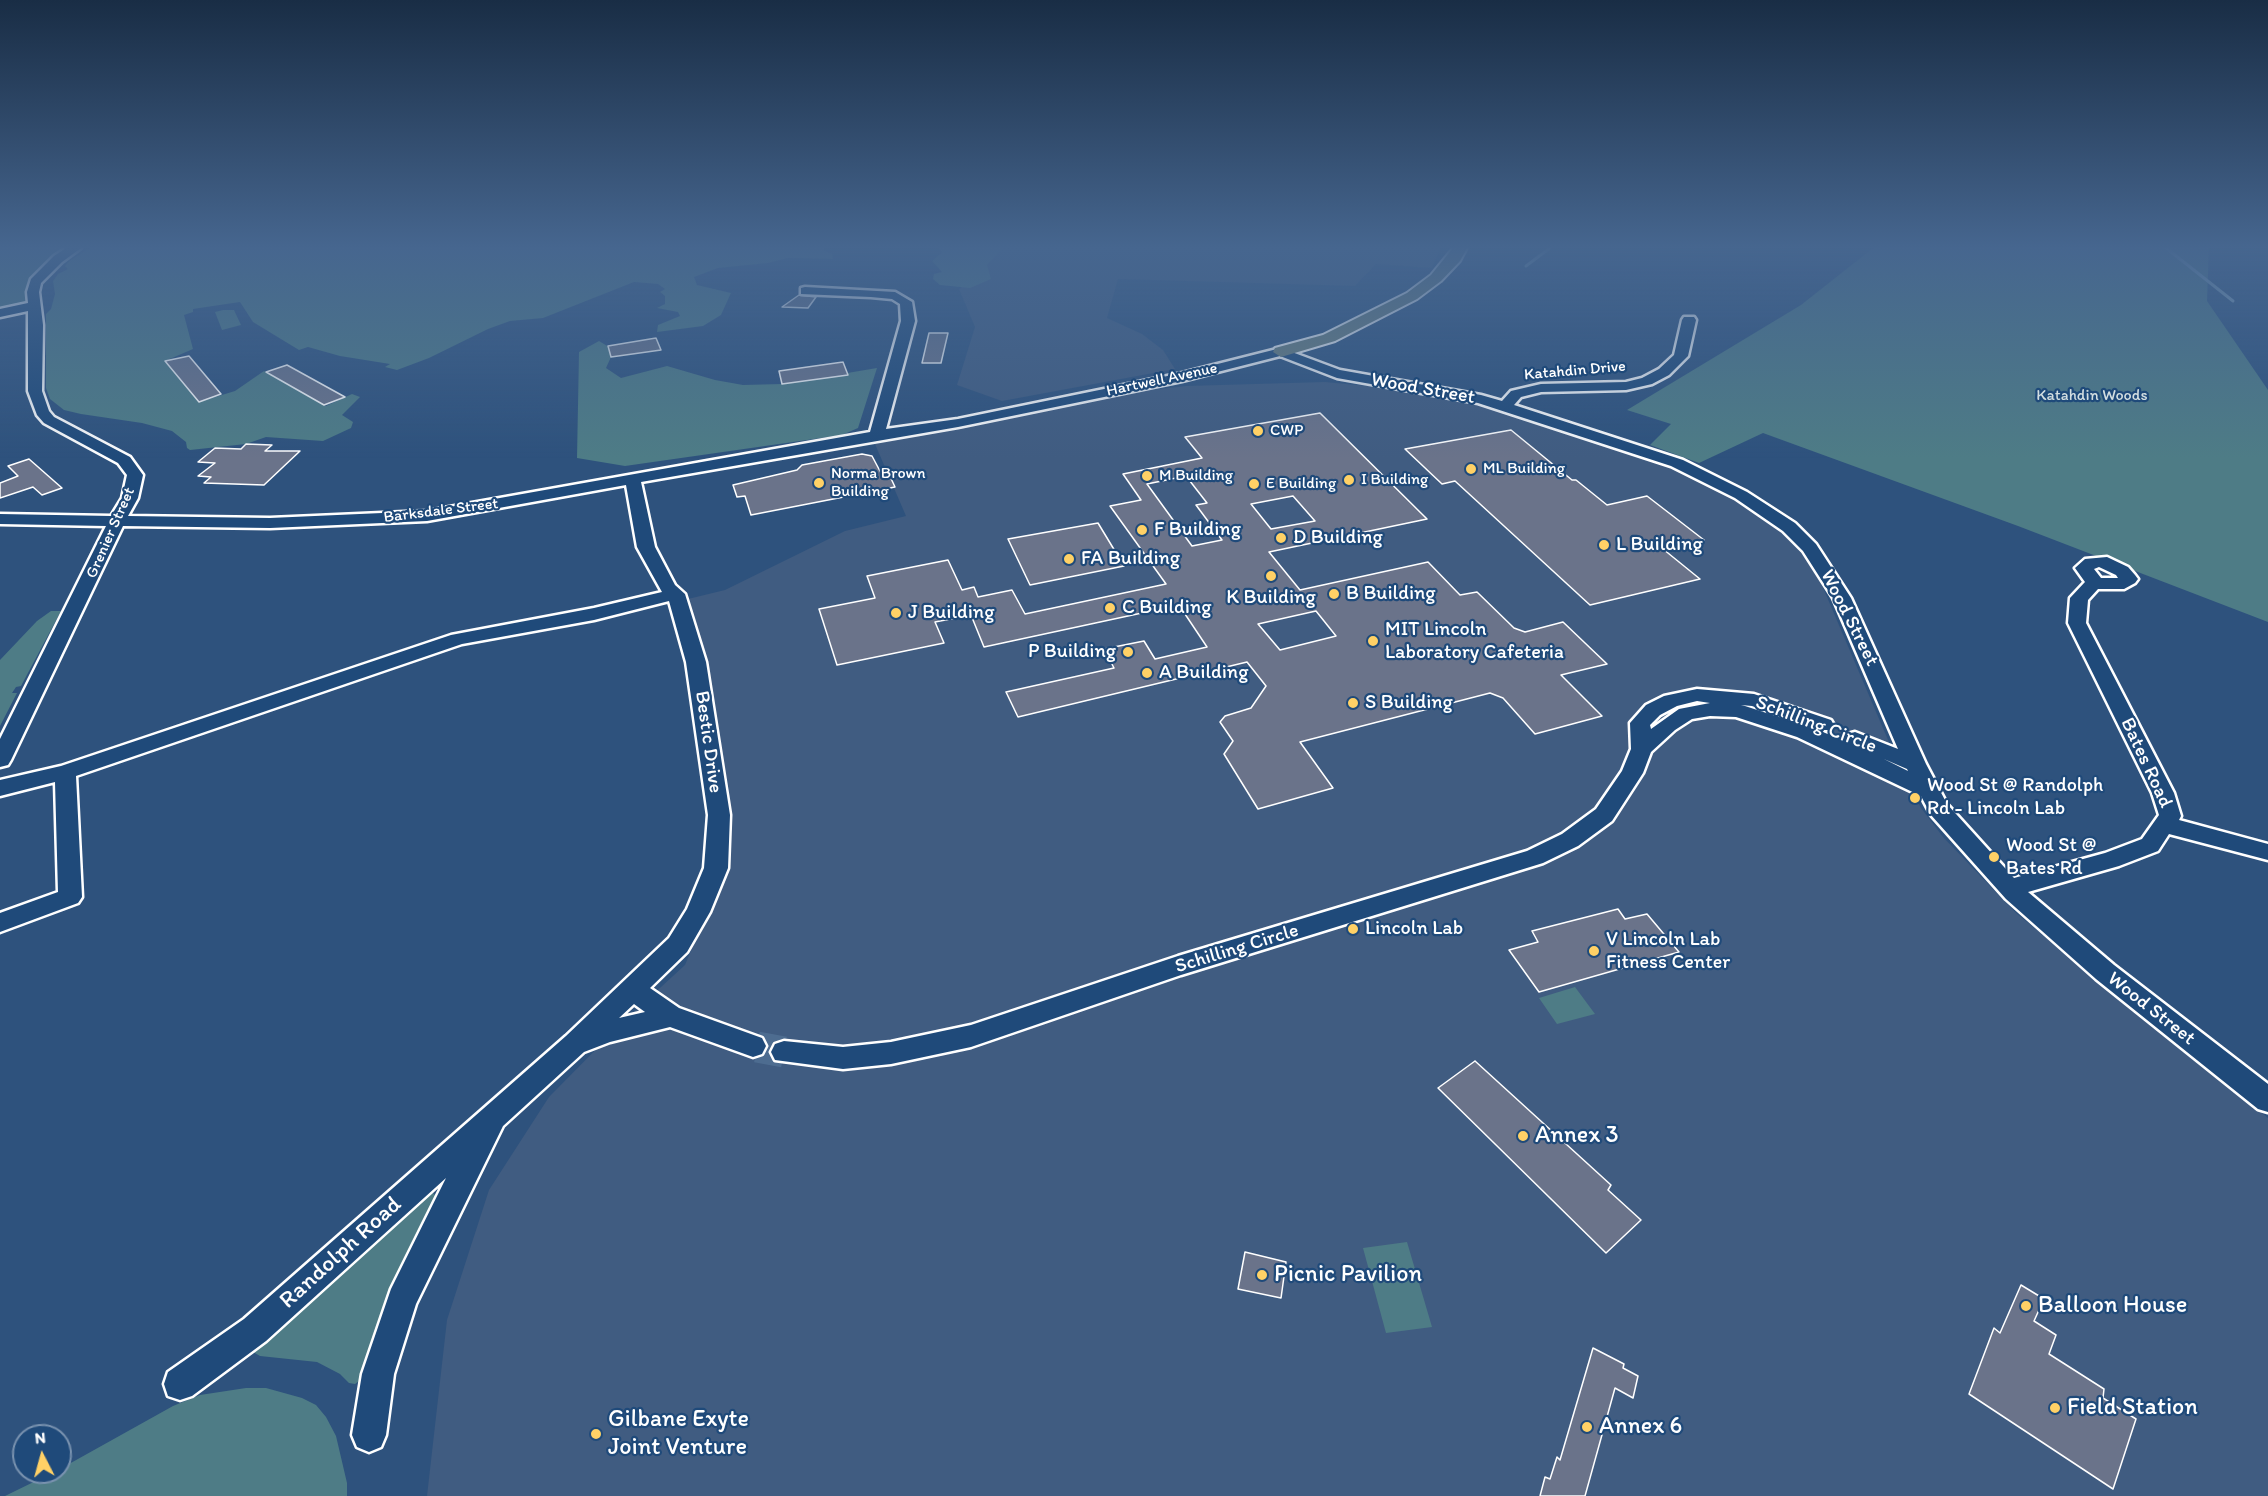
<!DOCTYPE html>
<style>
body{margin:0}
#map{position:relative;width:2268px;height:1496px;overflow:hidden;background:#2e527d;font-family:Itim,sans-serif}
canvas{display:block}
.north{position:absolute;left:12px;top:1424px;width:60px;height:60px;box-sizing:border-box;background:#1f4a7a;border:2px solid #7992af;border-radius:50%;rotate:354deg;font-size:16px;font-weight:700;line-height:24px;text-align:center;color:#fff}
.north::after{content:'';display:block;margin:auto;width:21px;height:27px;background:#ffd166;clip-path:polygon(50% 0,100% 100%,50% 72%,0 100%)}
</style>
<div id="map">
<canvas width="2268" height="1496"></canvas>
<div class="north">N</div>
</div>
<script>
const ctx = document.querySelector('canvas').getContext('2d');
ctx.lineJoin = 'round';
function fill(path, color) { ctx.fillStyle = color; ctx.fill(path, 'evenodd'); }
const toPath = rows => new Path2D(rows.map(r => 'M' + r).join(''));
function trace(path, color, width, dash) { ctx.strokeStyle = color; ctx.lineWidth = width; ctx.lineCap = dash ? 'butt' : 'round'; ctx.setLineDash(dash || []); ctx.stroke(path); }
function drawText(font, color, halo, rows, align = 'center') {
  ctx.font = font + ' Itim,sans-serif'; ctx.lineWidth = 4.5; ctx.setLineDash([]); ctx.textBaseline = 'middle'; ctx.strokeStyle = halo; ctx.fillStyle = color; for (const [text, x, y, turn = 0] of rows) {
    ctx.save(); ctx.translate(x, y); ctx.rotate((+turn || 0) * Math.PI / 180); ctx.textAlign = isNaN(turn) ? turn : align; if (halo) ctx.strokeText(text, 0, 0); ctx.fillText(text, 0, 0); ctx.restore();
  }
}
fill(toPath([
 [996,248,1441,248,1432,268,1376,264,1355,286,1118,279,1107,318,1142,334,1163,350,1175,369,1002,401,957,385,975,327,959,289,980,272],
 [1325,382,1420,391,1471,402,1680,469,1740,501,1784,535,1801,553,1818,576,1900,768,1921,808,1943,837,2016,913,2268,1118,2268,1496,427,1496,447,1320,489,1190,549,1097,624,1021,685,965,725,870,729,788,688,599,725,590,845,531,906,516,875,444,1143,391,1186,386]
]), '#405c81');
fill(toPath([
 [0,248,76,248,47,269,33,292,34,306,0,313],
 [90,248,825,248,824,250,832,254,833,259,788,258,768,263,718,268,694,277,697,285,731,293,721,315,703,326,657,332,658,325,680,316,678,312,657,308,665,304,665,296,660,292,665,289,658,284,634,282,543,318,510,321,488,329,429,358,397,370,385,367,390,364,340,356,308,347,299,350,253,322,240,302,193,309,193,312,184,315,193,349,165,361,199,402,235,391,264,371,326,406,352,394,360,397,342,415,353,422,351,428,323,441,266,437,246,444,190,450,187,448,186,442,172,431,142,423,81,414,64,410,50,399,46,388,46,314,51,309,55,294,53,281,58,274,68,269,65,266,69,261],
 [938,248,1003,248,987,265,991,279,970,288,940,285,933,279,934,274,942,272,932,261,942,252],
 [1873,248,2209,248,2207,301,2268,390,2268,622,2018,526,1763,433,1699,463,1650,445,1671,424,1627,410,1801,305],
 [223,310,234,310,241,325,222,330,215,312],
 [599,341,609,347,611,357,606,368,621,378,667,366,715,380,743,385,782,384,877,368,858,428,842,435,625,466,577,458,579,352],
 [51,611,61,611,21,686,16,687,12,693,17,693,0,726,0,660,37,621],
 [1575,987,1595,1014,1557,1024,1539,998],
 [431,1191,436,1196,395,1281,362,1379,355,1384,349,1383,340,1374,317,1362,260,1356,253,1352,254,1348],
 [1407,1242,1432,1327,1386,1333,1363,1248],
 [246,1388,266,1388,302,1398,316,1405,326,1417,336,1436,347,1483,347,1496,5,1496,54,1472,60,1472,60,1469,173,1406,200,1395]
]), '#4e7c86');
trace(toPath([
 [2166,248,2233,301],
 [1526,266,1550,248]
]), '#8cadc4', 3);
const building = toPath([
 [799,295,816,297,808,308,782,307,799,295],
 [929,333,948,333,941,363,922,363,929,333],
 [656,338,661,350,611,357,608,346,656,338],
 [189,356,221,394,199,402,165,361,189,356],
 [843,362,848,375,782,384,779,371,843,362],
 [287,365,345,397,324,405,266,372,287,365],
 [1320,413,1427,519,1269,552,1300,590,1428,562,1460,595,1477,592,1514,628,1525,632,1563,622,1607,664,1561,675,1602,716,1535,734,1503,698,1490,693,1300,742,1333,788,1258,809,1224,754,1233,741,1220,722,1225,716,1251,708,1266,686,1247,662,1018,717,1006,692,1114,668,1104,649,1144,641,1155,659,1207,647,1179,605,984,647,971,615,935,622,944,643,837,665,819,609,875,598,867,576,948,560,962,590,974,587,978,597,1012,590,1025,614,1166,584,1110,506,1141,500,1123,474,1202,458,1185,437,1320,413],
 [1186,476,1207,503,1196,505,1222,540,1192,546,1147,484,1186,476],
 [1293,496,1315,521,1271,529,1251,504,1293,496],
 [1316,611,1336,636,1280,650,1258,624,1316,611],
 [1511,430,1572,480,1576,480,1607,505,1647,496,1704,540,1663,549,1700,579,1590,605,1455,481,1442,484,1405,449,1511,430],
 [246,444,272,445,265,451,300,451,264,485,204,483,211,477,198,476,215,463,198,462,215,448,241,449,246,444],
 [862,454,872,456,881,473,888,472,895,487,751,515,745,496,737,497,733,485,797,470,802,465,862,454],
 [29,459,62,488,42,495,33,487,0,498,0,483,18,476,8,466,29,459],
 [1098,523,1124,566,1030,585,1008,539,1098,523],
 [1618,909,1625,919,1647,914,1679,952,1539,992,1509,950,1538,942,1532,931,1618,909],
 [1475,1061,1611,1185,1608,1190,1641,1220,1606,1253,1438,1088,1475,1061],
 [1245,1252,1286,1262,1281,1298,1238,1289,1245,1252],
 [2021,1285,2044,1299,2034,1321,2056,1335,2049,1354,2104,1389,2103,1398,2136,1419,2113,1489,1969,1394,1994,1328,2000,1333,2021,1285],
 [1593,1348,1624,1364,1623,1368,1638,1376,1633,1398,1615,1388,1585,1496,1540,1496,1545,1477,1550,1479,1557,1457,1560,1460,1593,1348]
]);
fill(building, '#6a738a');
trace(building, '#fff', 1.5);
trace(toPath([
 [753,1046,765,1048]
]), '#4d6c90', 23, [23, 11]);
trace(toPath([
 [757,1047,784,1052]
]), '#4d6c90', 31, [31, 15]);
const minor = toPath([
 [66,248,81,248,62,262,41,283,39,292,43,325,42,391,49,411,54,417,130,457,143,475,138,498,128,516,270,518,427,511,870,432,901,321,900,304,892,299,871,297,801,294,801,288,805,287,895,292,912,302,915,321,886,429,958,419,1182,373,1281,348,1340,370,1481,395,1502,401,1511,391,1541,384,1626,382,1642,378,1659,369,1674,355,1682,320,1684,317,1694,317,1696,320,1688,356,1669,375,1652,384,1626,390,1541,392,1521,397,1514,405,1683,460,1747,492,1795,523,1816,544,1851,598,1926,764,1947,804,2014,878,2105,853,2142,839,2159,815,2152,793,2068,623,2070,598,2085,582,2075,568,2085,559,2107,557,2128,567,2135,575,2138,579,2135,583,2124,589,2098,589,2088,600,2086,623,2174,793,2181,816,2179,820,2268,844,2268,860,2169,834,2158,851,2119,866,2028,892,2114,965,2268,1084,2268,1112,2258,1109,2096,979,2006,899,1931,815,1921,796,1797,737,1736,717,1710,716,1692,719,1675,730,1651,752,1643,773,1612,821,1578,846,1543,863,1181,975,971,1047,891,1064,843,1069,775,1060,771,1052,775,1044,784,1041,843,1047,891,1042,971,1025,1178,956,1527,851,1562,834,1596,809,1622,771,1631,749,1630,723,1646,705,1664,696,1697,689,1754,694,1831,720,1834,725,1831,730,1818,730,1847,742,1845,739,1848,734,1855,732,1898,749,1833,598,1803,551,1783,531,1735,498,1671,466,1478,403,1337,378,1280,356,1182,381,958,427,641,482,655,547,675,585,685,594,706,662,730,815,728,868,710,912,687,952,650,988,679,1008,762,1038,766,1046,762,1054,753,1057,670,1027,610,1042,584,1052,503,1126,416,1304,394,1374,386,1435,381,1447,369,1452,357,1447,352,1435,362,1374,391,1289,446,1178,266,1341,192,1396,180,1400,168,1396,164,1384,168,1372,244,1319,566,1036,669,938,687,909,704,868,708,815,686,662,669,601,594,620,462,644,76,776,82,897,78,903,0,932,0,913,58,892,55,782,0,796,0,780,61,766,451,635,594,608,662,592,637,547,626,485,427,521,270,528,123,526,11,760,8,765,0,767,0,739,106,526,0,524,0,514,111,516,122,498,127,475,118,463,44,423,37,415,28,391,28,311,0,317,0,309,28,303,27,292,31,279,54,256,66,248],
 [2099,567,2116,575,2118,578,2101,578,2094,569,2099,567],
 [1697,701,1710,703,1679,709,1651,729,1650,725,1660,715,1677,706,1697,701],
 [1741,705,1752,706,1797,723,1745,706,1741,705],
 [1884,759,1907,769,1908,771,1884,759],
 [634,1004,645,1012,619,1018,634,1004]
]);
const major = toPath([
 [1453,248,1467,248,1460,261,1441,281,1417,299,1335,341,1281,357,1273,352,1275,348,1323,335,1407,293,1431,275,1453,248]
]);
trace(minor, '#fff', 5);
trace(major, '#fff', 4);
fill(minor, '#1f4a7a');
fill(major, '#6b7f7c');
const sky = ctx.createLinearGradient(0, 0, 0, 458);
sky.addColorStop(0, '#192d45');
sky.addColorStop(0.54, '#46668f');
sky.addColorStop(1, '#46668f00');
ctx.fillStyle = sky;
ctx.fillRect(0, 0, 2268, 458);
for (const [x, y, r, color] of [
 [1258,431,6,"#ffd166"],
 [1471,469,6,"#ffd166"],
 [1147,476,6,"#ffd166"],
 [1349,480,6,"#ffd166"],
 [819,483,6,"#ffd166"],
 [1254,484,6,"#ffd166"],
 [1142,530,6,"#ffd166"],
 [1281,538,6,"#ffd166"],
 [1604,545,6,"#ffd166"],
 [1069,559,6,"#ffd166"],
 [1271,576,6,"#ffd166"],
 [1334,594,6,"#ffd166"],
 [1110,608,6,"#ffd166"],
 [896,613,6,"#ffd166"],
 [1373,641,6,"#ffd166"],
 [1128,652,6,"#ffd166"],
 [1147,673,6,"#ffd166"],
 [1353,703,6,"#ffd166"],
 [1915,798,6,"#ffd166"],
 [1994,857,6,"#ffd166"],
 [1353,929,6,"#ffd166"],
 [1594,951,6,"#ffd166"],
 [1523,1136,6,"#ffd166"],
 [1262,1275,6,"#ffd166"],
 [2026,1306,6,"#ffd166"],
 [2055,1408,6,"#ffd166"],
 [1587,1427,6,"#ffd166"],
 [596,1434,6,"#ffd166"]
]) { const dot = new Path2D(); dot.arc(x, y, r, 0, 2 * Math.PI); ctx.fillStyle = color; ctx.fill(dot); trace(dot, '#1f4a7a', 2); }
drawText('16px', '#fff', '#1f4a7a', [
 ["Katahdin Drive",1575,371,-5],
 ["Hartwell Avenue",1162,380,-12],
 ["Barksdale Street",441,511,-7],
 ["Grenier Street",111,533,-66]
]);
drawText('16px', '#d3dee1', '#1f4a7a', [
 ["Katahdin Woods",2092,396]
]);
drawText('16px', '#fff', '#1f4a7a', [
 ["CWP",1270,431],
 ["ML Building",1483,469],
 ["Norma Brown",831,474],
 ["Building",831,492],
 ["M Building",1159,476],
 ["I Building",1361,480],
 ["E Building",1266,484]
], 'left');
drawText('20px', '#fff', '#1f4a7a', [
 ["Wood Street",1423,389,10],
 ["Wood Street",1849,618,63],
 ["Schilling Circle",1816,725,21],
 ["Bestic Drive",708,742,82],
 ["Bates Road",2146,763,65],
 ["Schilling Circle",1237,949,-17],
 ["Wood Street",2151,1009,38]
]);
drawText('20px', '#fff', '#1f4a7a', [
 ["F Building",1154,530],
 ["D Building",1293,538],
 ["L Building",1616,545],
 ["FA Building",1081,559],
 ["B Building",1346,594],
 ["K Building",1271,598,"center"],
 ["C Building",1122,608],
 ["J Building",908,613],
 ["MIT Lincoln",1385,630],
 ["Laboratory Cafeteria",1385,653],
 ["P Building",1116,652,"right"],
 ["A Building",1159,673],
 ["S Building",1365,703],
 ["Wood St @ Randolph",1927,786],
 ["Rd - Lincoln Lab",1927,809],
 ["Wood St @",2006,846],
 ["Bates Rd",2006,869],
 ["Lincoln Lab",1365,929],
 ["V Lincoln Lab",1606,940],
 ["Fitness Center",1606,963]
], 'left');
drawText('24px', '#fff', '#1f4a7a', [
 ["Annex 3",1535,1136],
 ["Picnic Pavilion",1274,1275],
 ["Balloon House",2038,1306],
 ["Field Station",2067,1408],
 ["Gilbane Exyte",608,1420],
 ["Joint Venture",608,1448],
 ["Annex 6",1599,1427]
], 'left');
drawText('24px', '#fff', '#1f4a7a', [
 ["Randolph Road",341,1253,-42]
]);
</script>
